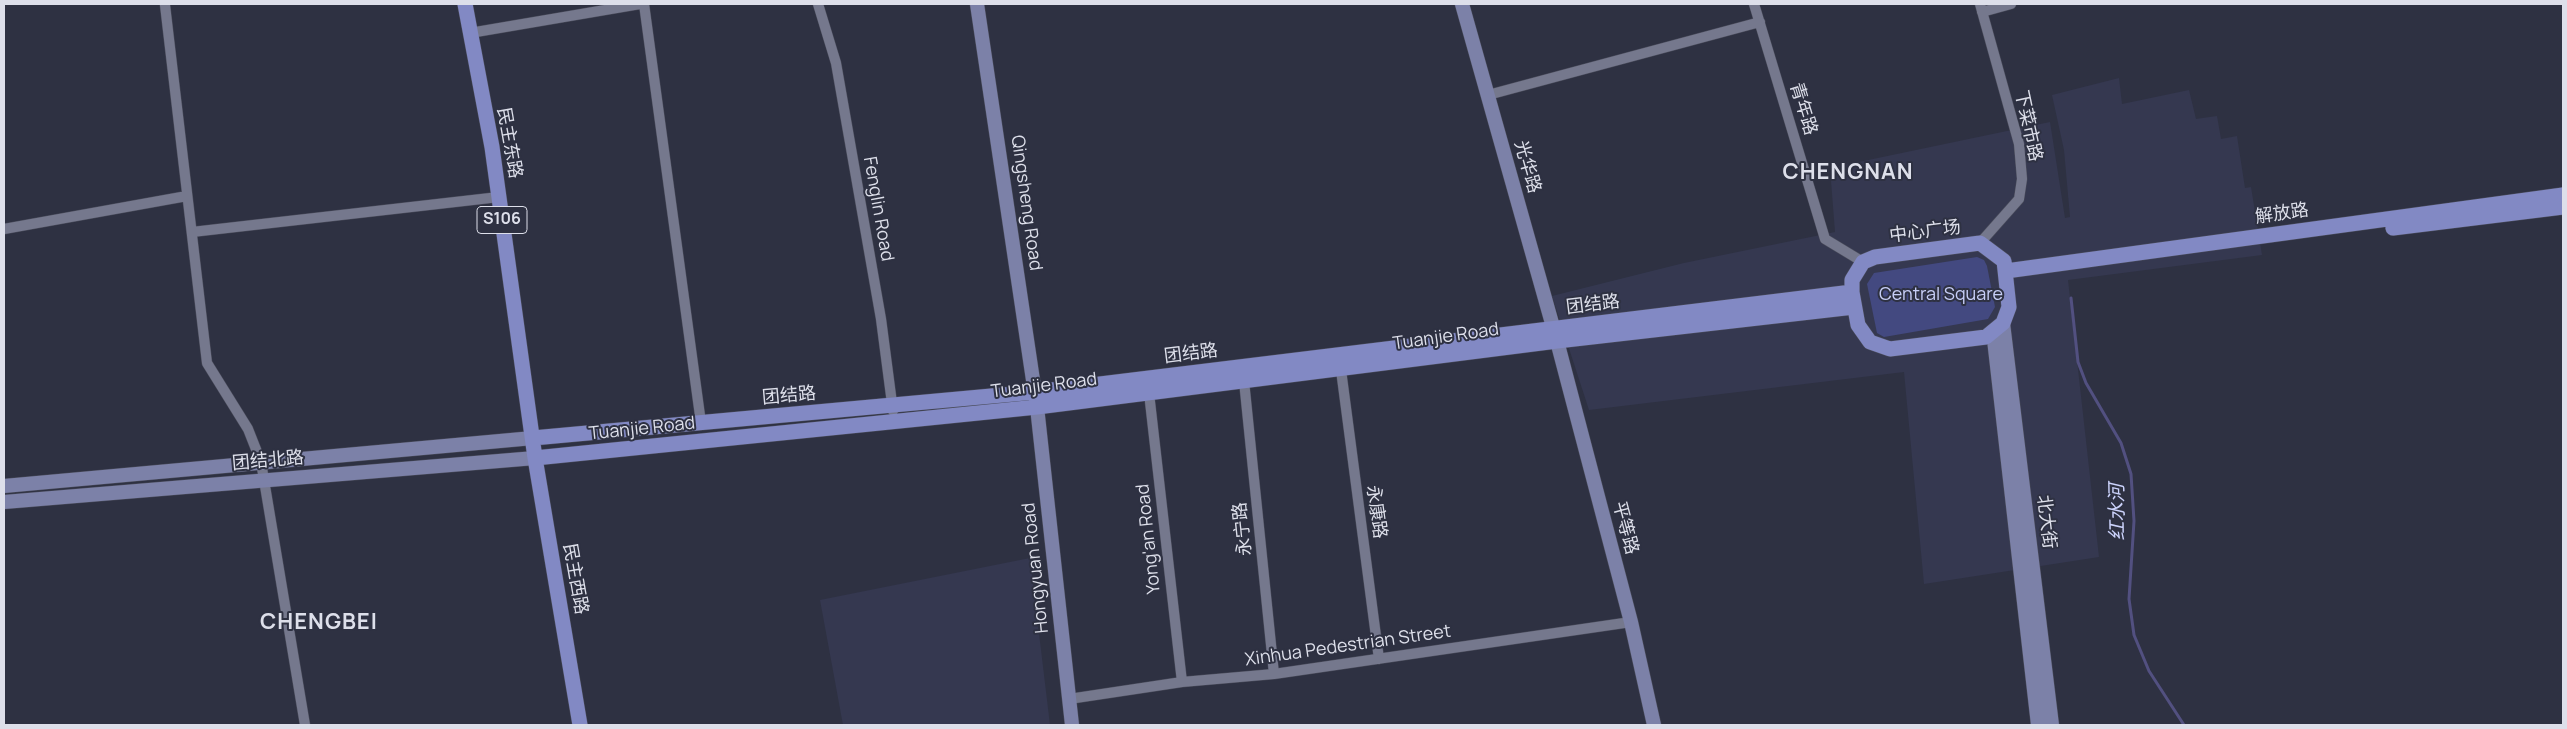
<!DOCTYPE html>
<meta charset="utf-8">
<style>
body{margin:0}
#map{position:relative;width:2567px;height:729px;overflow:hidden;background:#2e3142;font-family:Manrope,sans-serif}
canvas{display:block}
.frame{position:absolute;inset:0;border:5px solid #dddfea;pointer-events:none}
</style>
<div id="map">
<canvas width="2567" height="729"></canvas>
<div class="frame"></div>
</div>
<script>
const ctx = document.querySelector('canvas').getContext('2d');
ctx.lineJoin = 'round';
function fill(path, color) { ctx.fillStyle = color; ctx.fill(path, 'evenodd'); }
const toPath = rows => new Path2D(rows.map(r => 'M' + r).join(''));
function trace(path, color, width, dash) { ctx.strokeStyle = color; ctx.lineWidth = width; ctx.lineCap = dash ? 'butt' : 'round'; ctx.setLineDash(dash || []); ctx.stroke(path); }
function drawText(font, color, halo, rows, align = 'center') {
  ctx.font = font + ' Manrope,"Noto Sans SC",sans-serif'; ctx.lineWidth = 4; ctx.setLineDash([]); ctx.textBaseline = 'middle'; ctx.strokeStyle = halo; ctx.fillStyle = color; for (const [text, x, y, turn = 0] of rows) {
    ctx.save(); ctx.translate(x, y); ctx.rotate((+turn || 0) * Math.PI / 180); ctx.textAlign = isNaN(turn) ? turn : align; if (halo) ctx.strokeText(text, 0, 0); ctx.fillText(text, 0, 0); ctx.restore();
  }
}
fill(toPath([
 [2119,78,2122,104,2189,90,2196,119,2217,116,2221,139,2237,136,2245,188,2251,187,2262,255,2068,280,2099,557,1924,584,1904,372,1589,410,1552,296,1684,263,1835,232,1830,168,2050,122,2065,218,2070,217,2064,150,2052,95],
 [1030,558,1050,725,843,725,820,600]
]), '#353850');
fill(toPath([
 [1977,257,1984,260,1987,266,1995,307,1988,319,1884,337,1877,333,1867,284,1874,273]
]), '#434980');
trace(toPath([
 [2071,298,2078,362,2086,383,2121,443,2131,474,2134,521,2129,599,2134,635,2149,671,2184,725]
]), '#525080', 3);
const street = toPath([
 [644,4,701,423],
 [818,4,836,63,881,319,893,411],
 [1754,4,1825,239,1863,262],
 [1980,4,2019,144,2022,179,2019,199,1980,243],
 [165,5,207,363,248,429,261,462,305,725],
 [1982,12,2011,4],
 [470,33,640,4],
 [1488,95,1760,22],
 [4,229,187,196],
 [192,232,499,197],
 [1341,370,1379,659],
 [1244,381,1274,674],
 [1149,393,1182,682],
 [1069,699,1182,682,1274,674,1631,622]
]);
const secondary = toPath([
 [977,4,1037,407,1072,725],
 [1462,4,1557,341,1631,622,1654,725],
 [2003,323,2052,725],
 [1993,331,2038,725],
 [4,486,533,438],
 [4,502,535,458]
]);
const primary = toPath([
 [465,4,492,147,535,458,580,725],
 [2393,228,2563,207],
 [1980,243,2004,261,2009,307,2003,323,1986,337,1890,349,1870,342,1858,325,1852,292,1852,280,1863,262,1875,257,1980,243],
 [2006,271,2563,195],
 [533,438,1035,392,1852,292],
 [535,458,1037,407,1557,341,1854,307]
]);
trace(street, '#4a4c5b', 11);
trace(secondary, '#4a4c5b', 15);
trace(primary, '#4a4c5b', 16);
trace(street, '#75788d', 10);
trace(secondary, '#7c81a8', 14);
trace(primary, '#8289c4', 15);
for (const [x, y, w] of [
 [502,220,50]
]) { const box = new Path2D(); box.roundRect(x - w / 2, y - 13.5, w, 27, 4); ctx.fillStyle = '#2e3142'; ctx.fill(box); trace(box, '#dddfea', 1); }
drawText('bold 16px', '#dddfea', null, [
 ["S106",502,220]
]);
drawText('18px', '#dddfea', '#2e3142', [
 ["青年路",1803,109,73],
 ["下菜市路",2028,126,78],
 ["民主东路",509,143,80],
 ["光华路",1527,167,74],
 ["Qingsheng Road",1026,203,82],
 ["Fenglin Road",878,209,80],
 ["解放路",2282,214,-8],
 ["中心广场",1925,232,-7],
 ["团结路",1593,305,-7],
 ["Tuanjie Road",1446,337,-8],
 ["团结路",1191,354,-7],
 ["Tuanjie Road",1044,386,-7],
 ["团结路",789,396,-5],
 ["Tuanjie Road",642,429,-6],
 ["团结北路",268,461,-5],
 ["永康路",1376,512,82],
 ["北大街",2046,522,83],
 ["平等路",1625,528,75],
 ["永宁路",1243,529,-96],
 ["Yong'an Road",1149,539,-96],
 ["Hongyuan Road",1036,568,-96],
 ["民主西路",575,579,80],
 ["Xinhua Pedestrian Street",1348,646,-8]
]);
drawText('18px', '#c7cef7', '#2e3142', [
 ["Central Square",1941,295]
]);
drawText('italic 19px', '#ccd3fc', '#2e3142', [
 ["红水河",2118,512,-91]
]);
ctx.letterSpacing = '1px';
drawText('bold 22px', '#dddfea', '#2e3142', [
 ["CHENGNAN",1848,173],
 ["CHENGBEI",319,623]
]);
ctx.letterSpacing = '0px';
</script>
